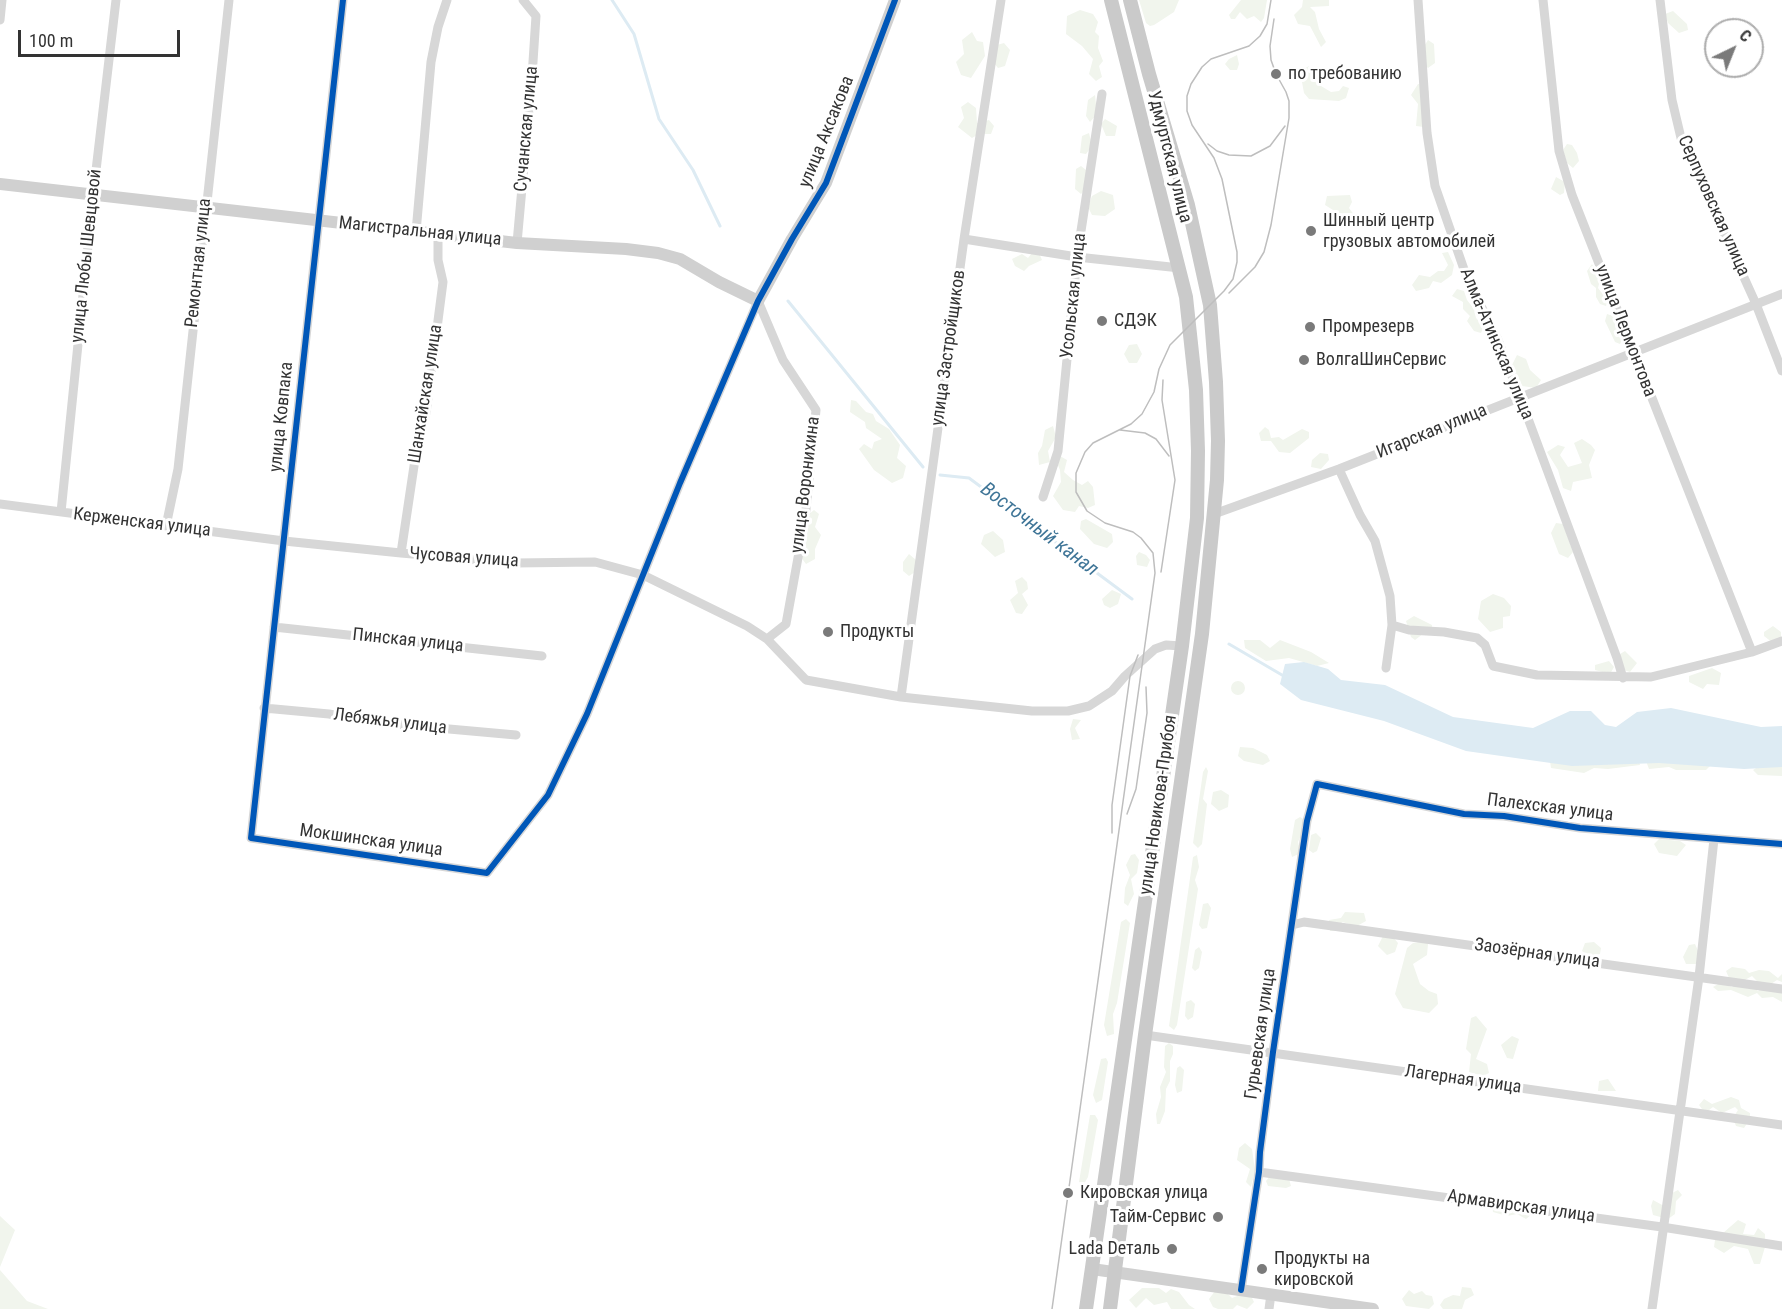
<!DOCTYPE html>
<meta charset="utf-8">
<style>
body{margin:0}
#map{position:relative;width:1782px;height:1309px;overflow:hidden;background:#fff;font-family:"Roboto Condensed",sans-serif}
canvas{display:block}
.north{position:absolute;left:1704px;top:18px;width:60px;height:60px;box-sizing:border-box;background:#fff;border:2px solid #adadad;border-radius:50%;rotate:43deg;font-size:16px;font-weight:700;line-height:24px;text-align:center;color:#333}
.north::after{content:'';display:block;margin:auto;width:21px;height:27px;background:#7a7a7a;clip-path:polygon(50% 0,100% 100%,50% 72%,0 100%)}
.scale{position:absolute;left:18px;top:30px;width:162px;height:27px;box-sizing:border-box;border:3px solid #333;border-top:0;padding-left:8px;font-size:18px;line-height:21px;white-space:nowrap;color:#333;-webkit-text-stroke:4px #fff;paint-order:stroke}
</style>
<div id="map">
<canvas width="1782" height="1309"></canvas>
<div class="north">С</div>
<div class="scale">100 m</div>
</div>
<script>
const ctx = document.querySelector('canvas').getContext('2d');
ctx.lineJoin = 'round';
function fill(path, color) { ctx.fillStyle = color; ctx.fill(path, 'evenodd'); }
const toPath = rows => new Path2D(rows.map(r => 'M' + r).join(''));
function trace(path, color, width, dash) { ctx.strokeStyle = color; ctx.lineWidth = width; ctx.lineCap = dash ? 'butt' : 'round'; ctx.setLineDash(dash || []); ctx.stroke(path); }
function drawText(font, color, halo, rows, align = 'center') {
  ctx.font = font + ' "Roboto Condensed",sans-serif'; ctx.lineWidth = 6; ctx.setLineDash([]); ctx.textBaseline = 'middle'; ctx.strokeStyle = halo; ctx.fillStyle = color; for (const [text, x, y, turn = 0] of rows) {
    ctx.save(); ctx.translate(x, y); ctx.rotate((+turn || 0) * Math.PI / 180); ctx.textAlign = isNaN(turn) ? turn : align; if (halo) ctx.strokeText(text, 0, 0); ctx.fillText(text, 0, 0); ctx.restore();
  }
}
fill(toPath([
 [1139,0,1179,0,1174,12,1154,25,1150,26,1146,23],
 [1241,0,1267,0,1264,18,1261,22,1254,16,1247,19,1240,12,1235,19,1231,19,1229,15],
 [1303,0,1329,0,1329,6,1310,7,1315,12,1319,29,1326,42,1321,47,1310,26,1298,24,1294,15,1302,7],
 [1080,10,1093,14,1098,22,1095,32,1099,36,1098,48,1103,61,1099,66,1102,77,1096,81,1089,74,1093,59,1082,46,1066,34,1067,16],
 [1673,11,1687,24,1688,30,1679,33,1668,23,1665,14],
 [972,32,977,41,983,42,985,56,971,78,961,75,956,62,964,54,962,40],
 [1428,40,1434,44,1435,63,1428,68,1423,63,1423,48],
 [1004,43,1010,50,1005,66,998,68,994,63,997,45],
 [1237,55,1239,64,1237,70,1230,70,1225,64,1229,59],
 [1309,66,1316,83,1331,92,1339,91,1343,86,1349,88,1346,98,1339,101,1309,99,1304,93,1300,71],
 [1418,84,1426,85,1429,92,1424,127,1416,126,1418,104,1411,95],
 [1095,95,1097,114,1090,122,1086,116,1088,100],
 [968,102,976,108,977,123,989,120,994,126,991,134,979,134,972,138,958,127,964,118,961,107],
 [1105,119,1117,126,1115,136,1106,136,1101,124],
 [1089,133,1092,146,1086,154,1080,153,1082,136],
 [1567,144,1572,145,1577,153,1579,161,1573,168,1567,163,1563,150],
 [1081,166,1086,170,1085,190,1081,194,1075,189,1076,169],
 [1556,177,1565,182,1564,193,1560,195,1551,189],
 [1101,191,1113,195,1115,209,1105,216,1092,215,1088,207,1092,196],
 [1350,195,1352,202,1349,208,1358,220,1355,228,1338,221,1333,210,1325,205,1327,196],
 [1448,252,1454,265,1452,275,1441,283,1433,281,1429,288,1416,291,1412,285,1419,275,1430,277,1438,271,1444,271,1448,265,1442,253],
 [1032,253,1039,253,1042,260,1029,266,1024,271,1015,266,1012,259,1022,254,1028,258],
 [1592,264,1600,280,1598,288,1608,301,1606,306,1600,304,1596,297,1596,288,1591,284,1587,271],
 [1457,289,1464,291,1467,300,1474,309,1476,318,1484,326,1481,333,1474,331,1467,321,1470,316,1463,309,1463,302,1452,296],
 [1607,314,1613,316,1623,338,1620,344,1615,342,1605,321],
 [1137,344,1142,354,1137,363,1129,363,1124,354,1129,345],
 [1517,355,1526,359,1530,370,1541,380,1536,388,1522,386,1512,365],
 [851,400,856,401,866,412,873,414,876,421,889,429,900,445,897,458,906,466,903,478,892,483,874,470,859,449,864,444,872,449,874,442,882,439,866,428,865,422,850,412],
 [1053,426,1056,437,1048,451,1050,462,1039,465,1038,453,1042,446,1045,430],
 [1265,427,1269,430,1271,438,1279,437,1283,440,1302,429,1309,432,1309,438,1290,453,1279,452,1271,441,1261,441,1259,433],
 [1582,439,1591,445,1595,450,1589,465,1592,478,1573,482,1571,491,1563,488,1558,470,1547,452,1558,445,1565,447,1560,455,1568,467,1582,463,1574,443],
 [1320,453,1328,454,1329,460,1321,469,1311,467,1312,460],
 [1060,456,1067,460,1064,472,1073,480,1082,485,1088,481,1093,487,1095,505,1088,508,1079,506,1075,512,1063,510,1053,496,1061,482,1060,470,1057,463],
 [814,510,819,514,815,527,821,535,815,549,815,559,806,564,800,556,803,547,795,539,797,531,812,523,808,515],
 [1086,519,1112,534,1113,542,1107,548,1094,544,1080,529,1081,521],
 [1556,523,1563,524,1573,552,1568,558,1559,554,1551,533],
 [993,531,1003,540,1005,552,995,557,981,544,984,535],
 [1139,552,1146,555,1150,560,1147,567,1137,565,1136,556],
 [909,554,916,560,915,572,909,576,903,571,903,562],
 [1022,577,1027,582,1028,589,1022,594,1028,605,1022,614,1016,613,1010,600,1018,593,1015,581],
 [1112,590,1121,594,1118,604,1110,608,1104,605,1102,599],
 [1493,594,1504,598,1511,606,1510,616,1503,617,1503,628,1490,632,1478,619,1481,601],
 [1414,616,1432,625,1432,627,1415,640,1411,637,1406,621],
 [1773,626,1781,632,1781,637,1773,643,1764,636,1764,632],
 [1244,640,1260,640,1270,648,1280,640,1311,652,1329,663,1317,666,1289,658,1266,661,1245,648],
 [1625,651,1637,663,1630,672,1621,669,1620,654],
 [1609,661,1614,667,1610,674,1595,670,1595,665],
 [1712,668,1721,673,1719,685,1707,684,1703,689,1689,682,1689,676],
 '1231 688a7 7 0 1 1 14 0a7 7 0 1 1-14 0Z',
 [1073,719,1081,720,1075,728,1080,739,1072,740,1070,729],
 [1240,747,1253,748,1267,755,1270,761,1263,765,1244,761,1238,756],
 [1638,758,1640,765,1608,769,1594,768,1584,773,1551,768,1550,761],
 [1646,761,1714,762,1706,770,1676,770,1669,767,1649,769],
 [1782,764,1782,776,1758,775,1753,770,1761,765],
 [1206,767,1208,771,1203,799,1207,804,1202,844,1198,848,1193,843,1203,772],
 [1221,790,1229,795,1228,807,1219,811,1211,804,1213,792],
 [1300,817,1305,820,1303,831,1298,842,1301,853,1292,857,1290,849,1295,820],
 [1316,833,1321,838,1317,851,1313,853,1309,850,1311,835],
 [1659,839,1680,841,1686,845,1677,856,1659,853,1654,844],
 [1135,854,1139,860,1137,873,1131,879,1134,894,1128,906,1124,903,1125,888,1130,875,1126,865,1131,855],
 [1197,855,1199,867,1195,880,1198,889,1177,1025,1174,1030,1169,1026,1193,857],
 [1208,903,1211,908,1207,928,1202,929,1199,925,1203,904],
 [1345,912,1364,913,1366,921,1357,926,1342,922,1339,931,1330,931,1329,920,1341,918],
 [1126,919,1130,923,1117,1003,1113,1014,1114,1034,1107,1036,1104,1025,1121,922],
 [1383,936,1392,936,1398,943,1395,952,1387,955,1378,946],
 [1422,942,1428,944,1427,955,1413,964,1420,984,1429,991,1437,994,1438,1004,1429,1013,1403,1008,1395,994,1407,948,1413,943],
 [1594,942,1601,948,1600,954,1590,957,1582,951,1585,943],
 [1695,944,1700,955,1696,964,1686,964,1683,957,1689,945],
 [1199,947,1202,952,1199,968,1195,971,1192,968,1195,950],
 [1732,967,1745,969,1749,973,1759,970,1769,971,1778,978,1782,974,1782,982,1777,980,1771,984,1758,982,1752,976,1743,981,1729,978,1726,971],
 [1720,983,1732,987,1737,984,1751,986,1758,991,1766,986,1782,988,1782,1002,1773,997,1762,998,1757,993,1748,997,1731,990,1718,991,1713,987],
 [1191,1000,1195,1004,1193,1017,1188,1020,1185,1016,1186,1002],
 [1476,1016,1487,1029,1476,1059,1487,1064,1489,1073,1483,1076,1469,1072,1471,1054,1466,1049,1471,1018],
 [1512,1036,1519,1039,1513,1059,1507,1058,1501,1045],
 [1169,1043,1173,1046,1173,1054,1170,1061,1170,1081,1166,1089,1165,1111,1160,1124,1157,1124,1156,1114,1161,1097,1160,1087,1166,1072,1164,1067,1165,1046],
 [1106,1058,1108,1062,1102,1100,1096,1103,1093,1095,1101,1059],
 [1180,1066,1184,1070,1182,1091,1177,1093,1175,1085,1177,1068],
 [1608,1079,1616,1091,1598,1091,1599,1081],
 [1731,1097,1739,1100,1741,1108,1750,1113,1750,1119,1744,1128,1736,1126,1733,1118,1738,1110,1735,1107,1722,1113,1713,1107,1705,1113,1699,1105,1704,1099,1712,1104],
 [1090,1115,1095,1115,1098,1120,1088,1177,1084,1184,1079,1182],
 [1245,1143,1252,1149,1255,1171,1251,1187,1246,1182,1250,1169,1237,1160,1239,1148],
 [1270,1176,1289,1179,1291,1186,1286,1188,1268,1186,1266,1181],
 [1678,1190,1682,1195,1676,1201,1675,1214,1668,1219,1653,1215,1651,1206,1653,1200,1664,1206,1670,1194],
 [1492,1207,1529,1207,1532,1214,1526,1219,1517,1214,1507,1216,1493,1212],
 [0,1216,15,1230,0,1267],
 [1738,1220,1746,1224,1743,1234,1754,1235,1758,1228,1765,1234,1765,1247,1760,1264,1754,1264,1748,1249,1734,1246,1724,1253,1714,1247,1715,1240],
 [0,1270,27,1301,48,1309,0,1309],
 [1462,1287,1471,1288,1474,1295,1465,1300,1462,1309,1443,1309,1440,1305,1444,1299,1453,1295,1460,1296],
 [1142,1288,1159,1288,1166,1293,1171,1289,1179,1292,1189,1305,1195,1309,1171,1309,1167,1302,1154,1305,1146,1298,1136,1308,1129,1300],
 [1409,1290,1414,1294,1422,1291,1426,1295,1432,1296,1434,1304,1429,1309,1406,1306,1402,1299],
 [1215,1291,1225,1291,1232,1298,1240,1295,1251,1296,1254,1302,1247,1309,1237,1305,1233,1309,1218,1309,1213,1307,1209,1299]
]), '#f1f5ed');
fill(toPath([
 [1304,662,1328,669,1341,680,1385,685,1453,717,1533,728,1570,711,1591,711,1605,725,1616,727,1637,712,1671,708,1761,727,1782,726,1782,767,1744,769,1659,763,1572,766,1466,751,1384,721,1301,700,1280,684,1285,664]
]), '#ddebf3');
trace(toPath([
 [612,0,634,34,659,119,693,170,720,226],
 [788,301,923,467],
 [940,475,969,478,1132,599],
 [1229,644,1282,675]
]), '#ddebf3', 3);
trace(toPath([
 [343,0,251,838,487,873,548,795,587,714,680,483,758,301],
 [1418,0,1427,133,1435,186,1467,278,1498,340,1520,397,1617,658,1623,678],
 [1543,0,1559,151,1572,195,1752,652],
 [1660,0,1672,100,1681,138,1756,304,1782,371],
 [0,20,2,0],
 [416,232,431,62,438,27,447,0],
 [964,239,1077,257,1180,268],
 [517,243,532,77,536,16,523,0],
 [758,301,783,360,816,410,805,519,786,624,767,639],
 [1339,469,1360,515,1375,541,1390,596,1392,625,1386,668],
 [1043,497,1058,451,1077,257,1102,94],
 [0,504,284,541,401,553,515,563,595,562,643,575,747,626,767,639,806,680,901,697,1032,711,1068,711,1089,706,1112,691,1125,676,1155,649,1166,645,1182,646],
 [61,512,93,196,116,0],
 [1214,514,1339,469,1782,294],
 [166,526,178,469,229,0],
 [401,553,417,446,426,413,443,282,438,260,438,234],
 [1392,625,1409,630,1444,632,1477,638,1485,645,1493,666,1537,675,1651,677,1752,652,1782,641],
 [274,627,542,656],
 [901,697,964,239,1001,0],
 [264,708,329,714,371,722,516,735],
 [1292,925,1304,922,1782,989],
 [1145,1035,1782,1125],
 [1259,1172,1662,1227,1782,1246],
 [1241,1290,1259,1172,1260,1152,1273,1052,1307,821,1317,784,1464,814,1504,816,1580,828,1782,844],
 [1269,1309,1271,1294],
 [1652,1309,1699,977,1714,839]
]), '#d7d7d7', 9);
trace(toPath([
 [0,184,517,243,626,249,658,253,680,259,719,282,758,301,792,239,826,183,895,0],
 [1092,1269,1373,1309]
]), '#d0d0d0', 12);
trace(toPath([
 [1086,1309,1182,646,1197,518,1198,451,1196,390,1186,297,1111,0],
 [1110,1309,1145,1035,1202,634,1217,480,1218,441,1216,382,1210,305,1188,205,1149,74,1130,0]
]), '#cacaca', 14);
trace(toPath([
 [1208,144,1217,151,1229,155,1251,156,1270,146,1285,126],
 [1229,293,1255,267,1264,252,1271,225,1289,118,1289,101,1286,92,1276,74,1271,60,1270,46,1274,19],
 [1120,430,1145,433,1156,439,1169,456],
 [1161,572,1175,480,1162,400,1163,380],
 [1127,814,1136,789,1147,713,1146,687],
 [1112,833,1112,805,1130,676,1138,655],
 [1052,1309,1155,573,1153,553,1141,538,1133,532,1105,523,1087,511,1076,492,1076,473,1085,452,1093,443,1131,424,1142,414,1154,392,1159,369,1170,345,1224,291,1233,279,1237,262,1237,252,1222,179,1214,158,1192,125,1187,111,1187,96,1191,84,1202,67,1211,59,1249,46,1260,36,1267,24,1271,0]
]), '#bebebe', 1.5);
trace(toPath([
 [343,0,251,838,487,873,548,795,587,714,680,483,758,301,792,239,826,183,895,0],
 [1241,1290,1259,1172,1260,1152,1273,1052,1307,821,1317,784,1464,814,1504,816,1580,828,1782,844]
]), '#0057b8', 6);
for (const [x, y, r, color] of [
 [1276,74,6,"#7a7a7a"],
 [1311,231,6,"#7a7a7a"],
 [1102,321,6,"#7a7a7a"],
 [1310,327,6,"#7a7a7a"],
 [1304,360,6,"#7a7a7a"],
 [828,632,6,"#7a7a7a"],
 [1068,1193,6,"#7a7a7a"],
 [1218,1217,6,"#7a7a7a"],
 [1172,1249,6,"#7a7a7a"],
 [1262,1269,6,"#7a7a7a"]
]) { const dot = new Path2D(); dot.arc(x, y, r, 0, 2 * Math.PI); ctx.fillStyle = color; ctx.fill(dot); trace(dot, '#fff', 2); }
drawText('18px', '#333', '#fff', [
 ["по требованию",1288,74],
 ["Шинный центр",1323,221],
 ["грузовых автомобилей",1323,242],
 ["СДЭК",1114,321],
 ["Промрезерв",1322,327],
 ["ВолгаШинСервис",1316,360],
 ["Продукты",840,632],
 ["Кировская улица",1080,1193],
 ["Тайм-Сервис",1206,1217,"right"],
 ["Lada Dеталь",1160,1249,"right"],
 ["Продукты на",1274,1259],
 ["кировской",1274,1280]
], 'left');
drawText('18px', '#333', '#fff', [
 ["Сучанская улица",527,129,-85],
 ["улица Аксакова",827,132,-68],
 ["Удмуртская улица",1169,157,76],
 ["Серпуховская улица",1713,206,66],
 ["Магистральная улица",420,232,6],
 ["улица Любы Шевцовой",87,256,-84],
 ["Ремонтная улица",199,263,-84],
 ["Усольская улица",1074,296,-84],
 ["улица Лермонтова",1625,331,69],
 ["Алма-Атинская улица",1496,344,67],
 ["улица Застройщиков",949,348,-82],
 ["Шанхайская улица",426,394,-81],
 ["улица Ковпака",282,417,-84],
 ["Игарская улица",1432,432,-22],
 ["улица Воронихина",806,485,-83],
 ["Керженская улица",142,523,7],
 ["Чусовая улица",464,558,4],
 ["Пинская улица",408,641,6],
 ["Лебяжья улица",390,722,7],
 ["улица Новикова-Прибоя",1159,805,-82],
 ["Палехская улица",1550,808,7],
 ["Мокшинская улица",371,841,8],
 ["Заозёрная улица",1537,954,8],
 ["Гурьевская улица",1261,1034,-82],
 ["Лагерная улица",1463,1080,8],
 ["Армавирская улица",1521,1207,8]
]);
drawText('italic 20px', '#3f7597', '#fff', [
 ["Восточный канал",1039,530,37]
]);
</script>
